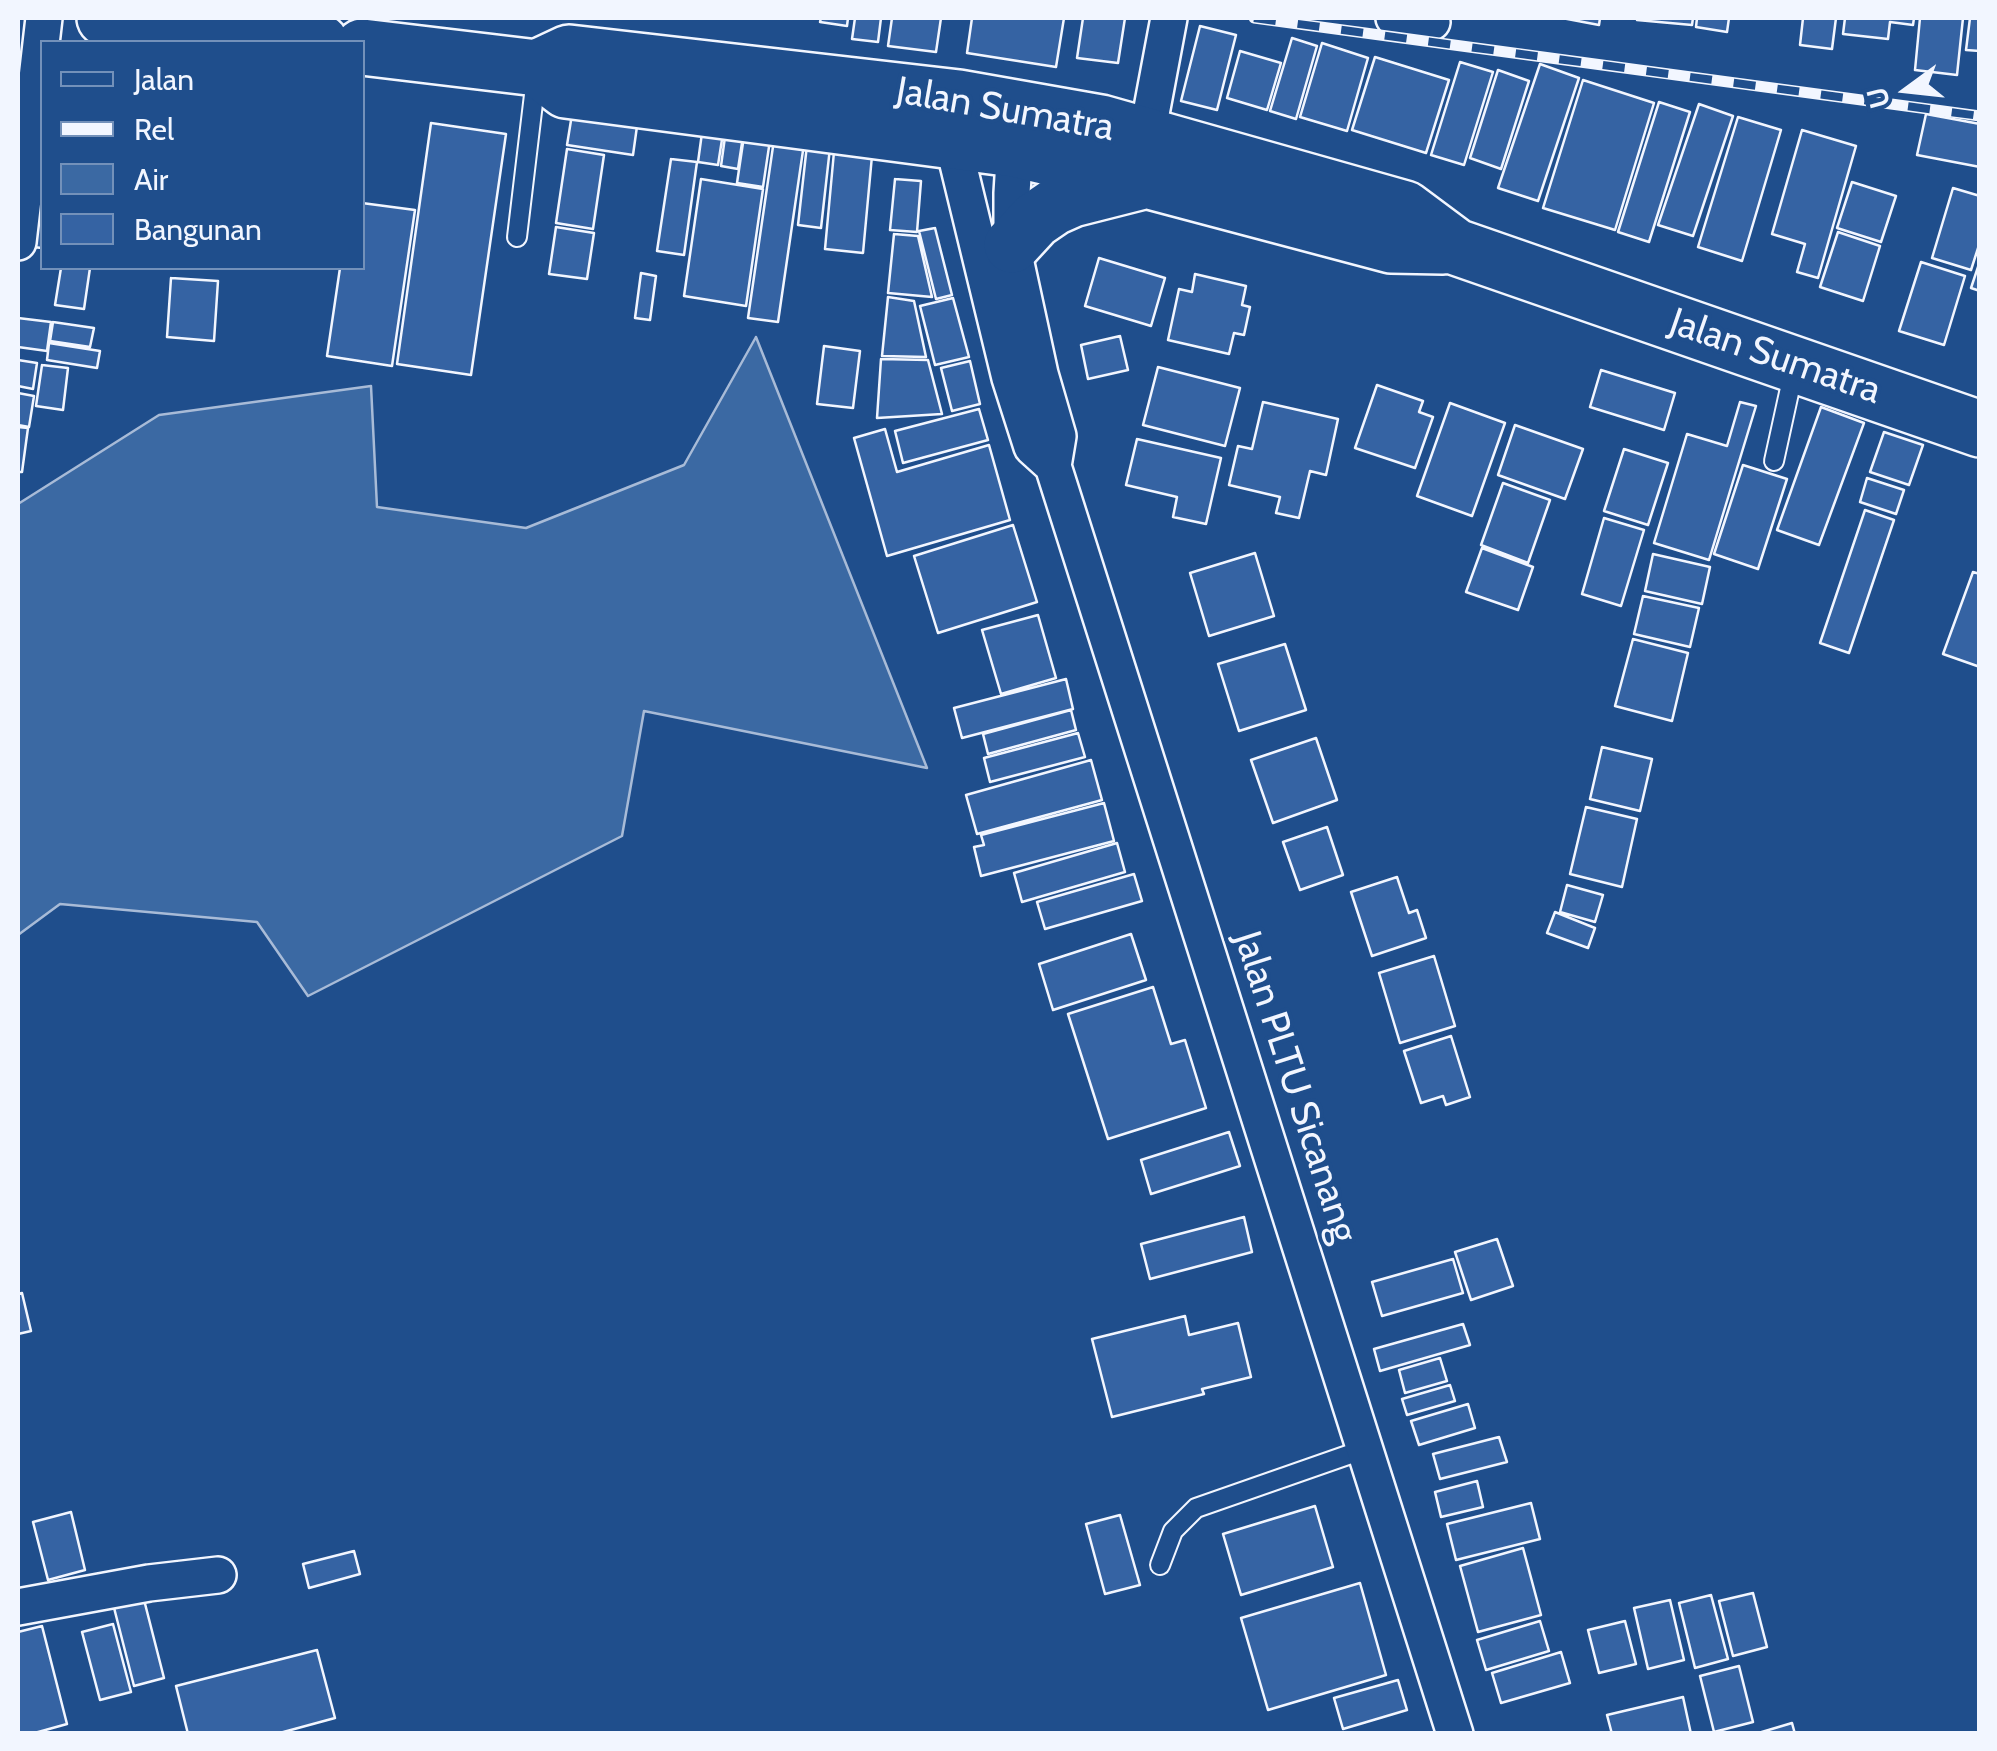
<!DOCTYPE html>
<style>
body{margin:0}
#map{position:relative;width:1997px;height:1751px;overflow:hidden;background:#1f4e8c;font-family:Cabin,sans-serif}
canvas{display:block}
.frame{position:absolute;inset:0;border:20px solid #f2f6ff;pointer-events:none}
.legend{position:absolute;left:40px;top:40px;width:325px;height:230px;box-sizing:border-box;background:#1f4e8c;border:2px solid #7391ba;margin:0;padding:12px 18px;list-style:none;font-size:30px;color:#f2f6ff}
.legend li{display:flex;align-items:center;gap:20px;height:50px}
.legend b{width:50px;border:2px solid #7391ba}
.north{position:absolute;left:1857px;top:40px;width:100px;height:100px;-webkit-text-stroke:8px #1f4e8c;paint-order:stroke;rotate:255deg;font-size:28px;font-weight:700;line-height:40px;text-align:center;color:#f2f6ff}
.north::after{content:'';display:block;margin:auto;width:35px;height:45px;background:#f2f6ff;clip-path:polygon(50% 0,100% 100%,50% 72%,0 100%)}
</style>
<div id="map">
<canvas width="1997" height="1751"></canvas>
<div class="frame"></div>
<ul class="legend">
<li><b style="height:12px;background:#1f4e8c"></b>Jalan</li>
<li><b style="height:12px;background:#f2f6ff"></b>Rel</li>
<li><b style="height:28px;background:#3b69a3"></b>Air</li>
<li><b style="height:28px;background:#3563a3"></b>Bangunan</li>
</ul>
<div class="north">U</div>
</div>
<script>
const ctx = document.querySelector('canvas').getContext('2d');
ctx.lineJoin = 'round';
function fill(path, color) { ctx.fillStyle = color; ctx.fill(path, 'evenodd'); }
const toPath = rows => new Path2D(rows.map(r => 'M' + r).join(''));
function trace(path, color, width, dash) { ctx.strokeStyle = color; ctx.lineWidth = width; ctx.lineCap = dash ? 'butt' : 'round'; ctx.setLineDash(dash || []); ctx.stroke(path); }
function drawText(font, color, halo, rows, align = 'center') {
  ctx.font = font + ' Cabin,sans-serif'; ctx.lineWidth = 8; ctx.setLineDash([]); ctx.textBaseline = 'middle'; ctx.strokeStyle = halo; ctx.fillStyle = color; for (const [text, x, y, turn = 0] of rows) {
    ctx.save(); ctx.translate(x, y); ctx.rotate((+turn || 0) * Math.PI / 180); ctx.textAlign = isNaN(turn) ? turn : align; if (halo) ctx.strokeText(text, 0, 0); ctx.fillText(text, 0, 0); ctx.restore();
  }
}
const water = toPath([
 [756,337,927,768,644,711,622,836,308,996,257,922,60,904,18,935,18,504,159,415,371,386,377,507,526,528,684,465,756,337]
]);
fill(water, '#3b69a3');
trace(water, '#a8bbd7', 2.5);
const building = toPath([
 [821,18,848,18,847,26,820,22,821,18],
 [855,18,881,18,878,42,852,39,855,18],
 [892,18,941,18,936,52,888,46,892,18],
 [972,18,1064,18,1056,67,967,53,972,18],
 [1083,18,1125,18,1118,63,1077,58,1083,18],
 [1562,18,1600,18,1599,25,1562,18],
 [1637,18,1693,18,1692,25,1637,20,1637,18],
 [1697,18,1729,18,1727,32,1696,27,1697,18],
 [1803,18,1836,18,1832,49,1800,45,1803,18],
 [1845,18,1914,18,1913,25,1890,22,1888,39,1843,34,1845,18],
 [1920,18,1963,18,1957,75,1915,70,1920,18],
 [1970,18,1980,18,1980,51,1966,50,1970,18],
 [1200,26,1236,35,1217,110,1181,101,1200,26],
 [1292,38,1317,46,1296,119,1270,111,1292,38],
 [1322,43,1368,58,1347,131,1300,117,1322,43],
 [1240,51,1281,63,1267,110,1227,98,1240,51],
 [1375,57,1449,80,1426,153,1352,130,1375,57],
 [1460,62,1493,72,1464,165,1431,155,1460,62],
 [1540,64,1579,78,1538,201,1498,188,1540,64],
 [1498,70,1529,81,1501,169,1470,158,1498,70],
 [1583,80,1654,103,1615,230,1543,208,1583,80],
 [574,102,639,112,633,155,567,145,574,102],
 [1659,102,1690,112,1649,242,1618,232,1659,102],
 [1699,104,1733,116,1693,236,1658,225,1699,104],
 [705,111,726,114,718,165,698,162,705,111],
 [1926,114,1980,124,1980,167,1917,155,1926,114],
 [728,115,746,117,738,169,721,166,728,115],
 [747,116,773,120,763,187,737,183,747,116],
 [1738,117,1781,130,1742,261,1698,247,1738,117],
 [431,123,506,134,471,375,397,364,431,123],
 [776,126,806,130,778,322,748,318,776,126],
 [1802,130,1856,146,1818,278,1797,272,1805,244,1772,234,1802,130],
 [808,136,831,139,821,228,798,225,808,136],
 [835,141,873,145,863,253,825,249,835,141],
 [567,149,604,155,593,229,556,223,567,149],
 [42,150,42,248,24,246,42,150],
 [671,159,697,162,684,255,657,251,671,159],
 [701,179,763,189,746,306,684,296,701,179],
 [895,179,921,181,917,232,890,230,895,179],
 [1852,182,1896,196,1881,242,1837,228,1852,182],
 [1953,188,1980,196,1980,242,1971,270,1932,258,1953,188],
 [362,203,415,210,392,366,327,356,340,268,362,268,362,203],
 [556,227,594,233,587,279,549,274,556,227],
 [935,228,952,295,936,299,919,231,935,228],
 [1838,232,1880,246,1863,301,1820,287,1838,232],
 [894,234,918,236,932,297,888,293,894,234],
 [1099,258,1165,278,1151,326,1085,306,1099,258],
 [1980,261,1980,291,1971,288,1980,261],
 [1921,262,1965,276,1944,345,1899,331,1921,262],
 [61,268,90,268,84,309,55,305,61,268],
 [641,273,656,276,650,320,635,318,641,273],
 [1195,274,1246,286,1242,305,1250,307,1244,335,1234,333,1229,354,1168,340,1179,289,1192,292,1195,274],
 [171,278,218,281,214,341,167,337,171,278],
 [888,297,914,301,926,357,882,356,888,297],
 [953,298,969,357,935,365,920,306,953,298],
 [18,318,51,322,47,351,18,347,18,318],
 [53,322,94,328,90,347,50,341,53,322],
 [1120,336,1128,370,1088,379,1081,345,1120,336],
 [49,343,100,351,97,368,47,360,49,343],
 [824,346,860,351,853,408,817,404,824,346],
 [881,359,928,360,942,414,877,418,881,359],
 [18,360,37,363,33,389,18,386,18,360],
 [970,361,980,404,952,411,941,368,970,361],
 [42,365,68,368,63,410,36,406,42,365],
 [1158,367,1240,388,1225,446,1143,425,1158,367],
 [1601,370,1675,393,1664,430,1590,407,1601,370],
 [1377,385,1423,401,1419,412,1433,417,1415,468,1355,448,1377,385],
 [18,393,34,396,29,427,18,425,18,393],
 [1263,402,1338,419,1326,475,1310,471,1299,518,1276,513,1280,497,1229,485,1238,446,1252,449,1263,402],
 [1740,402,1756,406,1709,560,1654,543,1687,434,1727,446,1740,402],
 [1450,403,1505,423,1472,516,1417,496,1450,403],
 [1821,407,1864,423,1819,545,1777,530,1821,407],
 [979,409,988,440,903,463,895,431,979,409],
 [1515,425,1583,449,1565,499,1498,475,1515,425],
 [18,427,28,428,22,472,18,472,18,427],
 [885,429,897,472,989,445,1010,520,887,556,854,438,885,429],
 [1884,432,1923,445,1909,485,1870,472,1884,432],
 [1137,439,1221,458,1206,524,1173,517,1177,497,1126,485,1137,439],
 [1624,449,1668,463,1648,525,1604,511,1624,449],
 [1743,465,1787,479,1758,569,1714,554,1743,465],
 [1867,478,1904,490,1896,514,1860,502,1867,478],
 [1503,483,1550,500,1528,563,1481,545,1503,483],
 [1865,510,1894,520,1849,653,1820,643,1865,510],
 [1604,518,1644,530,1621,606,1582,594,1604,518],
 [1013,525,1037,602,938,633,914,556,1013,525],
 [1482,548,1533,567,1518,610,1466,592,1482,548],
 [1255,553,1274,616,1209,636,1190,573,1255,553],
 [1653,554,1710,567,1702,604,1645,591,1653,554],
 [1973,572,1980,574,1980,667,1943,654,1973,572],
 [1643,596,1699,608,1690,647,1634,634,1643,596],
 [1038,615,1056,678,1001,694,982,630,1038,615],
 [1633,639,1688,653,1672,721,1615,706,1633,639],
 [1285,644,1306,710,1239,731,1218,664,1285,644],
 [1066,679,1073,709,962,738,954,708,1066,679],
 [1071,710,1076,730,988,754,983,734,1071,710],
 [1078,733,1085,757,990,782,984,758,1078,733],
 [1316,738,1337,800,1273,823,1251,760,1316,738],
 [1602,747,1652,759,1640,811,1590,799,1602,747],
 [1091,760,1102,800,977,834,966,795,1091,760],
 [1104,803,1114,841,981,876,974,847,984,845,981,835,1104,803],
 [1586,807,1637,819,1622,887,1570,874,1586,807],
 [1327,827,1343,875,1300,890,1283,842,1327,827],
 [1117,843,1125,872,1022,902,1014,873,1117,843],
 [1134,874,1142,901,1045,929,1037,902,1134,874],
 [1397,877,1409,913,1417,910,1426,938,1372,956,1351,892,1397,877],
 [1567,885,1603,895,1595,922,1560,912,1567,885],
 [1555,912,1595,928,1588,948,1547,933,1555,912],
 [1131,934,1146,980,1053,1010,1039,964,1131,934],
 [1434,956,1455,1026,1400,1043,1379,973,1434,956],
 [1153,987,1171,1044,1185,1040,1206,1108,1108,1139,1068,1014,1153,987],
 [1451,1036,1470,1097,1446,1105,1443,1096,1421,1103,1404,1051,1451,1036],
 [1229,1132,1240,1166,1151,1194,1141,1160,1229,1132],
 [1244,1217,1252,1252,1150,1279,1141,1244,1244,1217],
 [1497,1239,1513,1286,1471,1300,1455,1252,1497,1239],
 [1453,1259,1463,1293,1382,1316,1372,1282,1453,1259],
 [22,1293,31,1331,18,1334,18,1294,22,1293],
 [1185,1316,1189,1335,1238,1323,1251,1377,1202,1389,1204,1394,1112,1417,1092,1339,1185,1316],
 [1463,1324,1470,1345,1380,1371,1374,1349,1463,1324],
 [1440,1358,1447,1381,1405,1393,1399,1370,1440,1358],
 [1450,1385,1455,1401,1407,1415,1402,1399,1450,1385],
 [1468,1404,1475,1428,1419,1445,1411,1421,1468,1404],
 [1499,1437,1507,1462,1440,1479,1433,1454,1499,1437],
 [1477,1481,1483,1507,1441,1517,1435,1492,1477,1481],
 [1531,1503,1540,1539,1456,1560,1447,1524,1531,1503],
 [1315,1506,1333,1567,1241,1595,1223,1534,1315,1506],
 [71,1512,85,1570,48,1580,33,1522,71,1512],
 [1120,1515,1140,1585,1105,1594,1086,1524,1120,1515],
 [1523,1548,1541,1615,1478,1632,1460,1566,1523,1548],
 [354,1551,360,1574,309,1588,303,1564,354,1551],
 [1360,1583,1386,1675,1268,1710,1241,1618,1360,1583],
 [141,1588,164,1678,134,1686,111,1596,141,1588],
 [1753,1593,1767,1647,1733,1656,1719,1601,1753,1593],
 [1711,1595,1728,1659,1695,1668,1679,1603,1711,1595],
 [1670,1600,1684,1660,1648,1669,1634,1608,1670,1600],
 [1540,1621,1549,1651,1486,1670,1477,1640,1540,1621],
 [1625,1621,1636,1664,1599,1673,1588,1630,1625,1621],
 [113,1624,131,1692,100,1700,82,1632,113,1624],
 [42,1626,67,1724,31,1734,18,1734,18,1632,42,1626],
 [317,1650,335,1718,276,1734,188,1734,176,1686,317,1650],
 [1561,1652,1570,1683,1501,1703,1492,1673,1561,1652],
 [1739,1666,1753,1722,1714,1732,1700,1676,1739,1666],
 [1398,1680,1407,1710,1343,1729,1334,1698,1398,1680],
 [1683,1697,1691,1734,1612,1734,1607,1715,1683,1697],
 [1792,1723,1795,1734,1755,1734,1792,1723]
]);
fill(building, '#3563a3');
trace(building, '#f2f6ff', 2.5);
const lane = toPath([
 [517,237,536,78],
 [1774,461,1794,370],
 [1160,1565,1173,1531,1196,1508,1365,1449]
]);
const street = toPath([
 [1394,18,1432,22],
 [955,122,952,139,1010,378,1032,447,1053,466],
 [1016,128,1012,193,1012,245,1040,374,1058,436,1053,466,1455,1734],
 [1147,135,1169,18],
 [18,242,44,18],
 [18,1607,149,1583,218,1575]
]);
const highway = toPath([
 [105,18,320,42],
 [362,47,537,68,566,90,1014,149,1146,180,1391,245,1443,246],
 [537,68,569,53,959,98,1101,123,1405,209,1456,247,1980,429],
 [1012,245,1035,220,1054,207,1072,199,1139,182]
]);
trace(lane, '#f2f6ff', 22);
trace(street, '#f2f6ff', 40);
trace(highway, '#f2f6ff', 60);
trace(lane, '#1f4e8c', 18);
trace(street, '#1f4e8c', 35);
trace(highway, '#1f4e8c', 55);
const rail = toPath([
 [1254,18,1980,116]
]);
trace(rail, '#f2f6ff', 11);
trace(rail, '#1f4e8c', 8, [22]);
drawText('38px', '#f2f6ff', '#1f4e8c', [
 ["Jalan Sumatra",1005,110,10],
 ["Jalan Sumatra",1775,357,19],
 ["Jalan PLTU Sicanang",1295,1087,72]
]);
</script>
